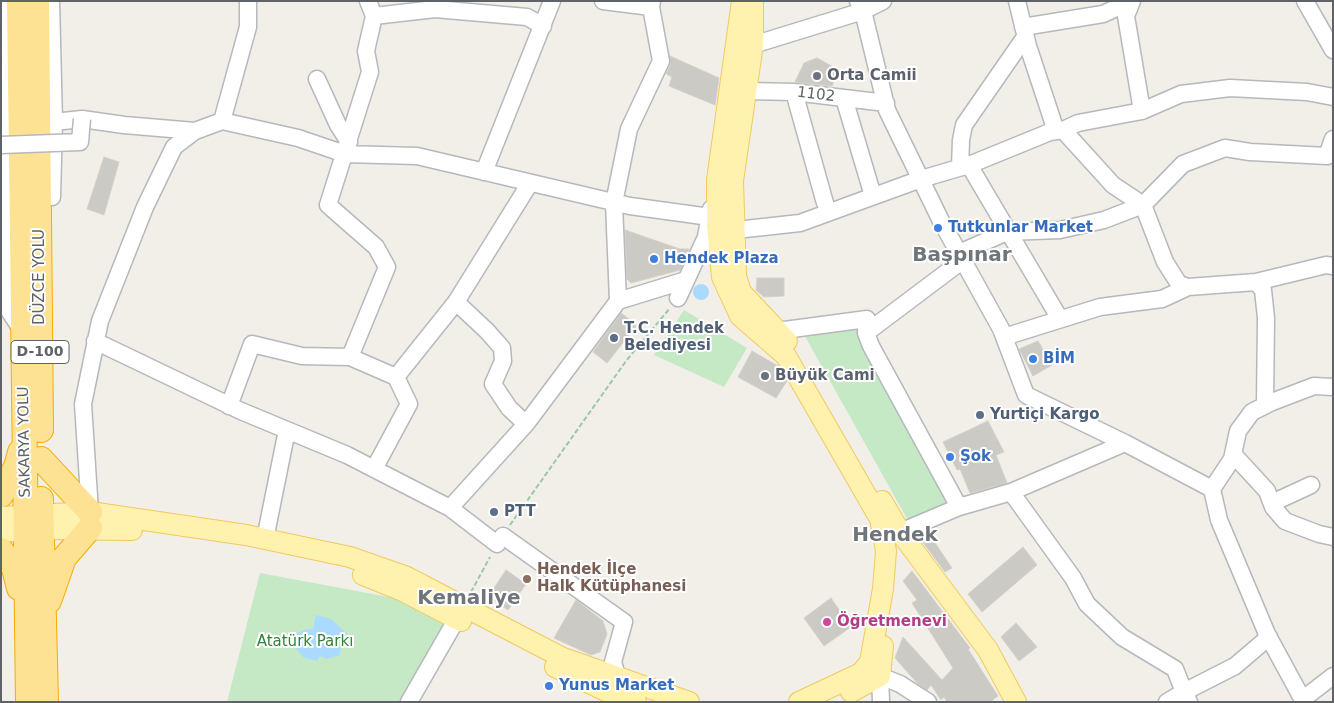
<!DOCTYPE html>
<meta charset="utf-8">
<style>
body{margin:0}
#map{position:relative;width:1334px;height:703px;overflow:hidden;background:#f1efe8;font-family:"DejaVu Sans",sans-serif}
canvas{display:block}
.frame{position:absolute;inset:0;border:2px solid #5f6368;pointer-events:none}
</style>
<div id="map">
<canvas width="1334" height="703"></canvas>
<div class="frame"></div>
</div>
<script>
const ctx = document.querySelector('canvas').getContext('2d');
ctx.lineJoin = 'round';
function fill(path, color) { ctx.fillStyle = color; ctx.fill(path, 'evenodd'); }
const toPath = rows => new Path2D(rows.map(r => 'M' + r).join(''));
function trace(path, color, width, dash) { ctx.strokeStyle = color; ctx.lineWidth = width; ctx.lineCap = dash ? 'butt' : 'round'; ctx.setLineDash(dash || []); ctx.stroke(path); }
function drawText(font, color, halo, rows, align = 'center') {
  ctx.font = font + ' "DejaVu Sans",sans-serif'; ctx.lineWidth = 4; ctx.setLineDash([]); ctx.textBaseline = 'middle'; ctx.strokeStyle = halo; ctx.fillStyle = color; for (const [text, x, y, turn = 0] of rows) {
    ctx.save(); ctx.translate(x, y); ctx.rotate((+turn || 0) * Math.PI / 180); ctx.textAlign = isNaN(turn) ? turn : align; if (halo) ctx.strokeText(text, 0, 0); ctx.fillText(text, 0, 0); ctx.restore();
  }
}
fill(toPath([
 [684,310,747,348,724,387,654,355],
 [858,329,954,508,910,524,802,331],
 [260,573,405,600,448,621,402,702,227,702]
]), '#c5e8c5');
fill(toPath([
 '693 292a8 8 0 1 1 16 0a8 8 0 1 1-16 0Z',
 [316,615,331,619,347,634,345,642,341,643,340,655,327,659,320,656,317,661,303,657,295,647,295,637,298,633,307,629,313,629]
]), '#aadaff');
const building = toPath([
 [670,56,719,78,715,105,669,86,672,77,666,74,670,65,670,56],
 [817,58,839,70,832,86,795,82,804,63,817,58],
 [104,157,119,162,104,215,87,209,104,157],
 [625,230,680,249,689,249,680,270,631,283,627,279,625,230],
 [757,278,784,278,784,296,764,297,756,290,757,278],
 [621,313,637,325,607,363,593,352,621,313],
 [1038,341,1052,365,1033,376,1019,349,1038,341],
 [752,351,778,366,787,381,776,398,738,377,752,351],
 [988,421,1004,452,996,455,1007,483,970,493,960,469,957,470,943,442,988,421],
 [927,531,952,568,945,572,919,537,927,531],
 [1023,547,1037,565,982,612,968,594,1023,547],
 [506,570,526,584,508,610,488,597,506,570],
 [912,571,970,648,968,649,998,696,990,702,947,702,944,697,941,700,931,685,927,690,918,684,895,658,903,637,942,680,953,668,912,603,917,600,903,581,912,571],
 [831,598,851,627,824,646,804,618,831,598],
 [576,600,603,621,607,634,600,652,591,655,554,638,576,600],
 [1016,623,1037,647,1019,661,1001,637,1016,623]
]);
fill(building, '#cccac5');
trace(building, '#d6d1c6', 1);
const minor = toPath([
 [3,1,6,306,21,329],
 [51,1,54,122,52,197],
 [368,1,374,16,435,9,527,17,543,26],
 [603,1,651,7,652,1],
 [858,1,863,11,887,110,941,221,1001,329,1026,395,1125,443],
 [1017,1,1028,46,1054,125,1050,132],
 [1132,1,1126,16,1142,111],
 [1305,1,1333,50],
 [1023,27,1103,14,1132,1],
 [743,48,863,11,883,1],
 [317,79,338,125,349,142],
 [746,91,794,92,844,98,873,196],
 [794,92,825,203],
 [844,98,886,103],
 [222,121,248,27,248,1],
 [54,122,82,119,124,125,195,131],
 [1063,130,1078,123,1142,111,1181,94,1230,88,1307,92,1333,97],
 [969,165,1060,319],
 [960,167,961,140,964,125,1025,37],
 [484,172,552,1],
 [736,230,800,223,921,179,969,165,1050,132,1063,130,1113,185,1143,205,1165,262,1179,284,1188,287,1256,282,1263,290,1266,318,1265,405],
 [959,253,1007,232,1060,230,1104,220,1143,205,1183,164,1225,148,1250,152,1327,156,1333,139],
 [1256,282,1326,265,1333,266],
 [678,298,706,237,711,209],
 [618,301,686,280],
 [777,331,867,319,866,333,871,346,959,507],
 [866,333,963,260],
 [1004,337,1100,307,1162,299,1188,287],
 [95,341,241,411,347,455,450,508,497,544],
 [350,357,396,377,409,404,374,469],
 [396,377,456,302,530,183],
 [229,406,252,344,302,356,350,357,387,267,376,247,328,205,370,72,366,51,374,16],
 [526,424,618,301,614,203,629,129,661,61,651,7],
 [1233,454,1267,491,1273,507,1285,521,1319,534,1333,537],
 [1011,492,1125,443,1212,489],
 [1272,503,1311,485],
 [450,508,526,424,509,408,493,384,503,361,502,348,487,331,456,302],
 [90,512,83,404,100,321,145,207,174,147,195,131,222,121,298,138,345,154,417,156,630,206,710,217],
 [900,532,959,507,1011,492,1073,578,1087,604,1122,637,1175,669,1184,692,1235,666,1269,637],
 [503,536,624,622,613,662,620,686],
 [265,539,287,430],
 [868,674,880,676,900,684,928,702],
 [880,676,881,702],
 [1303,699,1333,676],
 [409,702,463,608],
 [1167,702,1184,692,1189,702],
 [1304,702,1267,634,1219,520,1212,489,1232,459,1238,431,1252,412,1272,402,1314,386,1333,387]
]);
const major = toPath([
 [742,1,717,180,717,226,722,277,740,316,786,356,880,519,886,551,883,589,870,662,861,673,799,702],
 [753,1,753,44,733,181,736,276,741,292,787,341],
 [882,501,900,532,988,650,1016,702],
 [1,517,90,512,246,535,350,557,407,577,563,658,689,702],
 [1,532,41,529,132,530],
 [363,575,403,591,461,621],
 [555,667,621,698,636,702],
 [851,692,880,676,883,646]
]);
const highway = toPath([
 [19,1,28,702],
 [37,1,41,430],
 [41,459,90,512],
 [1,495,16,467,20,452],
 [41,499,46,702],
 [1,550,14,568,19,588],
 [49,601,64,558,90,528]
]);
trace(minor, '#b5b8bc', 19);
trace(major, '#f2c960', 22);
trace(highway, '#f9ab00', 26);
trace(toPath([
 [510,525,626,361,670,308],
 [471,592,490,557]
]), '#9cc7a9', 2, [5, 2.5]);
trace(minor, '#fff', 16);
trace(major, '#fff2af', 20);
trace(highway, '#fde293', 24);
const minorBridge = toPath([
 [1,145,80,142,82,119]
]);
trace(minorBridge, '#b5b8bc', 19, []);
trace(minorBridge, '#fff', 16);
for (const [x, y, r, color] of [
 [817,76,5,"#6b7280"],
 [938,228,5,"#3f7fe0"],
 [654,259,5,"#3f7fe0"],
 [614,338,5,"#5c6f8a"],
 [1033,359,5,"#3f7fe0"],
 [765,376,5,"#6b7280"],
 [980,415,5,"#5c6f8a"],
 [950,457,5,"#3f7fe0"],
 [494,512,5,"#5c6f8a"],
 [527,579,5,"#8d6e63"],
 [827,622,5,"#d1479c"],
 [549,686,5,"#3f7fe0"]
]) { const dot = new Path2D(); dot.arc(x, y, r, 0, 2 * Math.PI); ctx.fillStyle = color; ctx.fill(dot); trace(dot, '#fff', 2); }
for (const [x, y, w] of [
 [40,352,58]
]) { const box = new Path2D(); box.roundRect(x - w / 2, y - 11.5, w, 23, 4); ctx.fillStyle = '#fff'; ctx.fill(box); trace(box, '#5f6368', 1); }
drawText('bold 14px', '#5f6368', null, [
 ["D-100",40,352]
]);
drawText('bold 15px', '#5b616d', '#fff', [
 ["Orta Camii",827,76],
 ["Büyük Cami",775,376]
], 'left');
drawText('15px', '#5f6368', '#fff', [
 ["1102",816,95,7],
 ["DÜZCE YOLU",40,277,-90],
 ["SAKARYA YOLU",25,442,-91]
]);
drawText('bold 15px', '#366cbe', '#fff', [
 ["Tutkunlar Market",948,228],
 ["Hendek Plaza",664,259],
 ["BİM",1043,359],
 ["Şok",960,457],
 ["Yunus Market",559,686]
], 'left');
drawText('bold 15px', '#4e5e75', '#fff', [
 ["T.C. Hendek",624,329],
 ["Belediyesi",624,346],
 ["Yurtiçi Kargo",990,415],
 ["PTT",504,512]
], 'left');
drawText('bold 15px', '#785e54', '#fff', [
 ["Hendek İlçe",537,570],
 ["Halk Kütüphanesi",537,587]
], 'left');
drawText('bold 15px', '#b23c85', '#fff', [
 ["Öğretmenevi",837,622]
], 'left');
drawText('15px', '#348238', '#fff', [
 ["Atatürk Parkı",305,642]
]);
drawText('bold 20px', '#70757a', '#fff', [
 ["Başpınar",962,256],
 ["Hendek",895,536],
 ["Kemaliye",469,599]
]);
</script>
